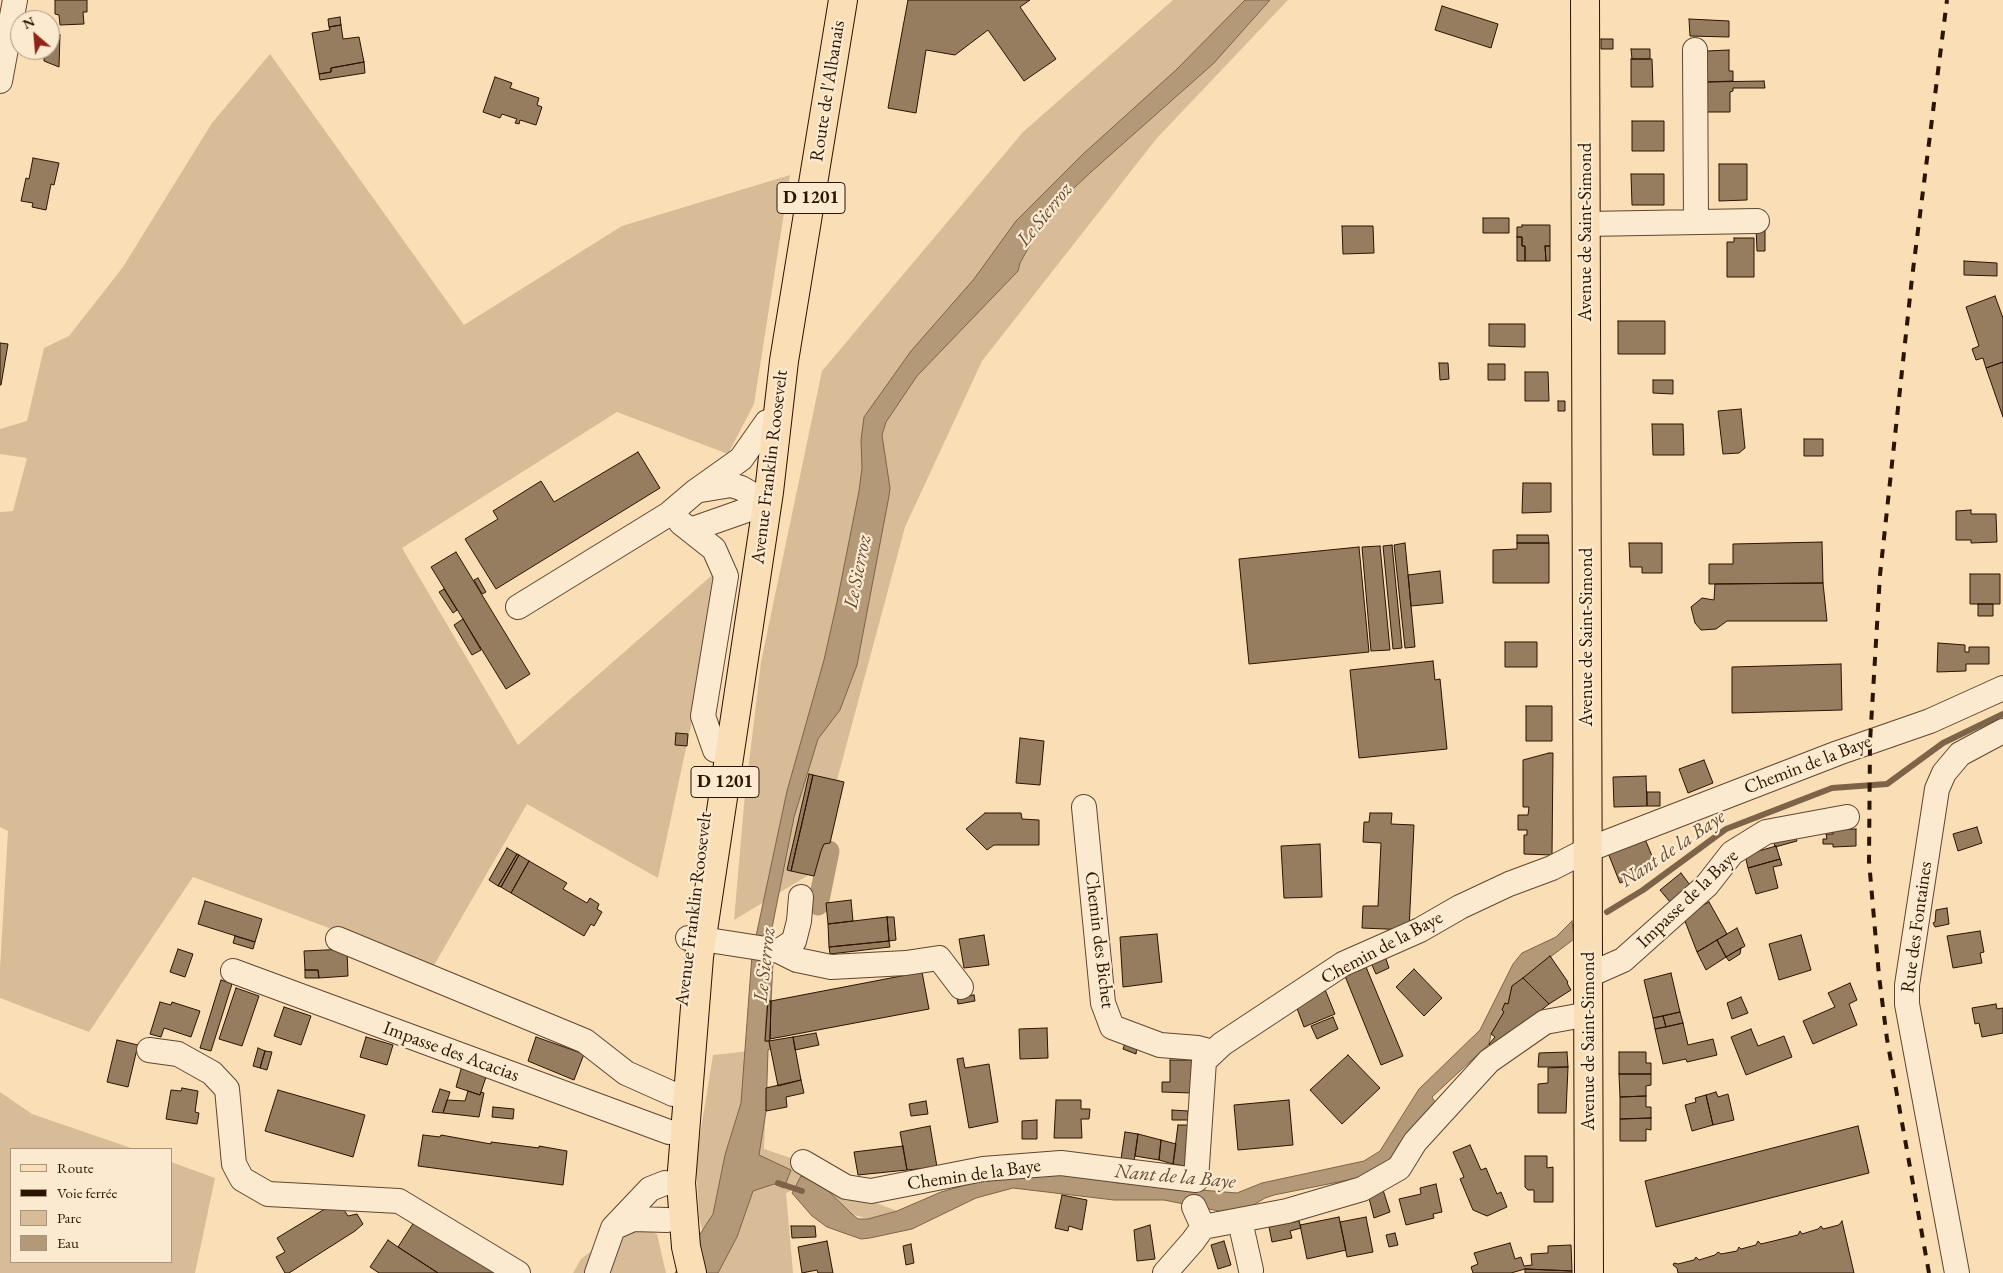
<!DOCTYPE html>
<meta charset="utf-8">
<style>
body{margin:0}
#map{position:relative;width:2003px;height:1273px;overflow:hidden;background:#fadeb6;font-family:"EB Garamond",serif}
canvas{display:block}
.legend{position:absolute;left:10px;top:1148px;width:162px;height:115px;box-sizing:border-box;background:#fcead0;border:1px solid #a8947d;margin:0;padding:6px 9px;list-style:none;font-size:15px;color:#2b1400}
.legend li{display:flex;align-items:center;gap:10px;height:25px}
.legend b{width:25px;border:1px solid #a8947d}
.north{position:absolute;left:10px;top:10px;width:50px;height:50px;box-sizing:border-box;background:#fcead0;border:1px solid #a8947d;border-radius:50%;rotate:333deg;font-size:14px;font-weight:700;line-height:20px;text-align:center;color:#2b1400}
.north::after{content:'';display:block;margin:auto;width:18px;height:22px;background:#8f2418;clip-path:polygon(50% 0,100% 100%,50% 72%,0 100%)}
</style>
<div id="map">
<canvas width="2003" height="1273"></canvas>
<ul class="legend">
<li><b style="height:6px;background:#fadeb6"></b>Route</li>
<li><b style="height:6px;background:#2b1400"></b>Voie ferrée</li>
<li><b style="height:14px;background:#d7bc97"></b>Parc</li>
<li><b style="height:14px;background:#b49978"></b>Eau</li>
</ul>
<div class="north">N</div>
</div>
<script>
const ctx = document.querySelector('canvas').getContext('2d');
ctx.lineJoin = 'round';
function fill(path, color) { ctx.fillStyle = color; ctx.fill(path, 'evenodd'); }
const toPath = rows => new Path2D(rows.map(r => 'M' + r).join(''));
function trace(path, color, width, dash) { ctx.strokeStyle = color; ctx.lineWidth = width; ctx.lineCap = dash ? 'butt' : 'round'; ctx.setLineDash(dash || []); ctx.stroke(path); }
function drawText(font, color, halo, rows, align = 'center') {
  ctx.font = font + ' "EB Garamond",serif'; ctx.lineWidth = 4.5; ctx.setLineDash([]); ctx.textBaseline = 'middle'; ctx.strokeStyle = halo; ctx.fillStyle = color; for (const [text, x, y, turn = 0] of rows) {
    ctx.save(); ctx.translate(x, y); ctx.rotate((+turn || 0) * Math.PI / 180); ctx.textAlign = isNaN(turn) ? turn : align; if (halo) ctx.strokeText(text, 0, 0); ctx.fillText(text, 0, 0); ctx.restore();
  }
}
fill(toPath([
 [1173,0,1288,0,1157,138,982,361,905,527,812,873,734,920,744,805,761,662,822,371,1023,132],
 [270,54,464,325,622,226,790,175,754,404,728,454,617,412,402,548,518,745,726,563,658,878,527,804,433,967,193,877,89,1032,0,998,0,969,8,831,0,827,0,512,13,511,27,458,0,454,0,429,27,421,44,348,69,336,123,267,212,123],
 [768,1049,764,1149,803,1162,858,1196,897,1211,868,1219,851,1214,830,1193,795,1189,786,1193,793,1273,713,1273,699,1217,696,1160,713,1055],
 [0,1092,32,1114,134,1149,11,1149,11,1262,171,1262,171,1162,215,1178,195,1273,0,1273],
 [627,1224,657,1234,666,1273,573,1273,581,1259]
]), '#d7bc97');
const water = toPath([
 [1245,0,1270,0,1214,63,1091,172,1060,201,1041,225,1020,263,1018,271,917,376,886,422,882,435,890,488,889,496,857,665,840,710,818,739,794,817,768,948,773,962,771,1001,767,1002,765,1041,769,1041,770,1049,768,1050,766,1111,759,1155,791,1170,784,1188,774,1184,753,1191,737,1237,718,1273,675,1273,713,1214,725,1155,741,1103,752,955,787,791,824,660,837,602,859,491,862,468,861,440,864,417,911,351,974,279,1016,221,1082,155,1176,70,1245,0],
 [1572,921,1574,939,1512,986,1508,1004,1505,1003,1502,1010,1504,1012,1491,1034,1489,1044,1432,1097,1437,1106,1389,1164,1368,1176,1274,1195,1265,1198,1247,1209,1229,1213,1164,1200,1114,1200,1013,1188,976,1198,912,1229,870,1238,861,1239,827,1227,812,1216,792,1193,801,1176,823,1186,852,1214,858,1219,868,1219,897,1211,941,1192,976,1182,1079,1172,1117,1183,1160,1185,1176,1190,1179,1184,1189,1189,1237,1193,1262,1183,1364,1161,1380,1151,1419,1089,1480,1030,1513,964,1522,953,1556,937,1572,921]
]);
fill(water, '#b49978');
trace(water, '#7d6448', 1);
trace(toPath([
 [1607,912,1643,890,1726,829,1832,788,1887,784,1943,743,2003,714],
 [778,1183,802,1191]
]), '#7d6448', 6);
trace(toPath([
 [818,905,829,851]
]), '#b49978', 21);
const building = toPath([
 [55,0,87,0,87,12,83,12,84,24,60,25,59,15,55,14,55,0],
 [908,0,1030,0,1020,7,1056,59,1024,81,988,30,955,55,926,50,916,113,888,108,908,0],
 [1442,6,1498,24,1491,48,1435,30,1442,6],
 [340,17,341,25,329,27,328,19,340,17],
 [1689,19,1729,21,1729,37,1690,36,1689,19],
 [341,25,343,39,359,37,364,62,331,68,331,72,319,74,312,33,330,30,329,27,341,25],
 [60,35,59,67,44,61,44,50,50,50,50,36,60,35],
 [1601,39,1613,39,1613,49,1601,49,1601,39],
 [1631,49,1650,49,1650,59,1632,59,1631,49],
 [1729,50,1729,71,1733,71,1733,81,1707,82,1707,51,1729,50],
 [1631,59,1652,59,1653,87,1631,87,1631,59],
 [364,62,365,73,320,80,319,74,331,72,331,68,364,62],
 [495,77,512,83,510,88,539,98,537,105,542,107,536,125,520,120,519,124,515,123,517,119,502,114,500,118,483,112,495,77],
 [1764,81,1765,88,1733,88,1733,91,1730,92,1730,112,1707,112,1707,82,1764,81],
 [1632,121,1664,121,1664,151,1632,151,1632,121],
 [33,158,59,163,54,185,51,184,46,210,32,207,33,203,21,201,26,178,29,179,33,158],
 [1719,164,1747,164,1747,200,1719,201,1719,164],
 [1631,174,1664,174,1664,205,1632,205,1631,174],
 [1483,218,1509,218,1509,233,1483,233,1483,218],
 [1522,225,1550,225,1550,246,1545,246,1546,261,1525,261,1525,246,1522,246,1522,237,1517,237,1517,227,1522,227,1522,225],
 [1342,226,1373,226,1374,253,1343,254,1342,226],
 [1756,227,1765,227,1765,251,1757,251,1756,227],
 [1517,237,1522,237,1522,246,1525,246,1525,261,1517,261,1517,237],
 [1734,238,1754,238,1754,277,1727,277,1727,242,1734,242,1734,238],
 [1545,246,1550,246,1550,261,1546,261,1545,246],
 [1964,261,1997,263,1997,276,1964,275,1964,261],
 [1995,296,2003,318,2003,362,1986,368,1983,358,1976,360,1972,349,1979,346,1966,307,1995,296],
 [1618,321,1665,321,1665,354,1618,354,1618,321],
 [1489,324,1525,324,1525,347,1489,346,1489,324],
 [0,343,8,344,1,385,0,385,0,343],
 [2003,362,2003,417,1986,368,2003,362],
 [1439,363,1448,363,1449,379,1440,380,1439,363],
 [1488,364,1505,364,1505,380,1488,380,1488,364],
 [1525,372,1548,372,1549,401,1525,401,1525,372],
 [1653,380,1673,380,1673,394,1653,393,1653,380],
 [1558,401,1565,401,1565,411,1558,411,1558,401],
 [1741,409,1745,448,1739,453,1723,454,1718,411,1741,409],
 [1652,424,1683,424,1684,455,1653,455,1652,424],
 [1804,439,1823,439,1823,456,1804,456,1804,439],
 [638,452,660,488,496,589,465,539,498,519,493,511,541,481,554,502,638,452],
 [1523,483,1551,483,1551,512,1522,513,1523,483],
 [1971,510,1971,514,1996,514,1997,542,1971,543,1971,540,1956,540,1956,511,1971,510],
 [1517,535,1548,535,1549,543,1517,543,1517,535],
 [1822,542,1823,583,1709,584,1709,564,1733,564,1733,544,1822,542],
 [1405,543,1415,647,1405,648,1394,545,1405,543],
 [1517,543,1549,543,1549,583,1493,583,1493,550,1517,549,1517,543],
 [1629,543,1662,543,1662,573,1642,573,1642,567,1630,567,1629,543],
 [1392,545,1402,648,1393,649,1383,546,1392,545],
 [1380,546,1390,650,1371,651,1362,547,1380,546],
 [1359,547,1369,652,1249,664,1239,559,1359,547],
 [456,552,530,674,506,689,431,567,456,552],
 [1440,571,1443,603,1411,606,1408,575,1440,571],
 [1970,574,2000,574,2000,604,1970,604,1970,574],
 [478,578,486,592,482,594,474,580,478,578],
 [1823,583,1827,621,1727,621,1716,629,1701,630,1695,623,1691,607,1702,598,1714,600,1715,584,1823,583],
 [444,589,457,610,453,613,439,592,444,589],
 [1978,604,1993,604,1993,616,1978,616,1978,604],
 [463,619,481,650,472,655,454,625,463,619],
 [1505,642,1537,642,1537,667,1505,667,1505,642],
 [1938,643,1965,645,1965,652,1969,652,1969,647,1989,647,1989,664,1966,664,1966,671,1937,672,1938,643],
 [1433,661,1435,680,1440,679,1447,749,1359,758,1350,670,1433,661],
 [1841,664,1842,710,1732,713,1732,667,1841,664],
 [1526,706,1552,706,1552,741,1526,741,1526,706],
 [676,733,688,734,687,746,675,745,676,733],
 [1020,738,1044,741,1040,785,1016,783,1020,738],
 [1549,753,1553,753,1552,855,1524,854,1524,835,1527,835,1527,830,1518,830,1518,815,1528,815,1529,807,1523,807,1523,760,1549,753],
 [1704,760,1713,783,1688,793,1679,769,1704,760],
 [809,774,813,775,791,871,787,870,809,774],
 [813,775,844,782,830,843,824,844,821,851,814,876,791,871,813,775],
 [1646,776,1647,806,1614,807,1613,777,1646,776],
 [1647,792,1660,792,1660,806,1647,806,1647,792],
 [985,813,1021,813,1022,819,1039,820,1039,845,994,845,987,850,966,829,985,813],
 [1370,813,1392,813,1391,824,1414,825,1409,930,1362,928,1363,906,1378,906,1381,843,1363,842,1364,822,1369,822,1370,813],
 [1977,827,1982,843,1958,851,1953,834,1977,827],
 [1856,829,1856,846,1833,847,1833,844,1823,844,1823,839,1827,839,1826,834,1833,834,1833,830,1856,829],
 [1794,833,1797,841,1775,847,1773,838,1794,833],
 [1645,839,1657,868,1620,883,1608,853,1645,839],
 [1320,844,1322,897,1284,898,1281,846,1320,844],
 [1776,846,1780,859,1748,868,1745,855,1776,846],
 [507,848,517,854,498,886,489,880,507,848],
 [517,854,519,855,501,887,498,886,517,854],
 [519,855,529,861,511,893,501,887,519,855],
 [1780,859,1782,865,1773,867,1778,888,1756,894,1748,868,1780,859],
 [529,861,567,883,563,889,587,903,590,898,599,904,597,909,602,912,594,926,591,924,584,936,511,893,529,861],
 [1681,873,1690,885,1670,902,1660,890,1681,873],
 [851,900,853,921,828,924,826,903,851,900],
 [205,901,262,919,255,942,198,924,205,901],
 [1709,902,1727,934,1697,952,1683,916,1709,902],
 [1947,908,1949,924,1935,927,1933,923,1935,922,1936,910,1947,908],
 [887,917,894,917,896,940,889,941,887,917],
 [887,917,889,941,829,947,828,924,887,917],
 [1737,928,1745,946,1726,957,1717,940,1737,928],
 [1980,931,1984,952,1980,953,1982,963,1953,968,1947,936,1980,931],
 [1157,934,1162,982,1123,987,1120,937,1157,934],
 [984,935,989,965,964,968,959,939,984,935],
 [1801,935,1811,970,1779,980,1769,944,1801,935],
 [235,936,255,942,253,949,233,943,235,936],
 [1717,940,1726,957,1706,970,1697,952,1717,940],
 [889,941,890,947,830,954,829,947,889,941],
 [1741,948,1740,954,1729,961,1726,957,1741,948],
 [178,949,193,954,185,977,170,972,178,949],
 [347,949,348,976,319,978,318,970,305,970,304,951,347,949],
 [1385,956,1389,968,1376,974,1371,963,1385,956],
 [1550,956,1568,982,1567,983,1571,990,1549,1004,1523,978,1550,956],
 [1366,967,1403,1056,1381,1065,1345,976,1366,967],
 [1414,969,1442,998,1424,1016,1396,987,1414,969],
 [305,970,318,970,319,978,305,978,305,970],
 [922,972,929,1009,770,1039,771,1001,922,972],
 [1671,973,1680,1012,1653,1018,1644,980,1671,973],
 [1523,978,1549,1004,1493,1048,1489,1044,1495,1037,1491,1034,1504,1012,1502,1010,1505,1003,1508,1004,1512,986,1523,978],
 [221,980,232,984,211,1051,200,1048,221,980],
 [1850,983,1857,1000,1849,1004,1857,1025,1813,1044,1803,1021,1835,1007,1828,993,1850,983],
 [1324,987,1335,1014,1304,1027,1295,1003,1324,987],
 [236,988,259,996,242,1046,219,1039,236,988],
 [974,995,975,1001,958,1004,957,998,974,995],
 [1741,997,1748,1013,1732,1019,1727,1003,1741,997],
 [768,1001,771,1001,770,1039,769,1041,765,1041,768,1001],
 [160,1002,171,1005,172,1002,200,1011,191,1037,164,1028,161,1037,150,1034,160,1002],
 [1996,1004,1997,1009,2003,1008,2003,1033,1982,1037,1979,1023,1975,1024,1972,1008,1996,1004],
 [284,1007,311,1016,301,1045,274,1036,284,1007],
 [1680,1012,1683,1023,1666,1027,1663,1016,1680,1012],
 [1663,1016,1666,1027,1655,1029,1653,1018,1663,1016],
 [1333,1017,1338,1029,1317,1039,1311,1026,1333,1017],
 [1683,1023,1688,1045,1713,1039,1717,1055,1687,1062,1686,1059,1663,1064,1655,1029,1683,1023],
 [1047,1028,1048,1058,1020,1059,1019,1029,1047,1028],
 [1751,1029,1758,1046,1784,1036,1792,1057,1746,1075,1731,1037,1751,1029],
 [816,1033,819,1045,795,1050,793,1037,816,1033],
 [366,1037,393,1045,387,1065,360,1057,366,1037],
 [536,1037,584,1054,574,1080,528,1061,536,1037],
 [793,1037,801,1080,778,1086,769,1041,793,1037],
 [117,1040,138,1045,128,1087,107,1082,117,1040],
 [1126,1041,1137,1045,1136,1054,1123,1049,1126,1041],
 [258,1048,265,1051,260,1068,253,1066,258,1048],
 [265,1051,272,1052,267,1070,260,1068,265,1051],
 [1567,1052,1568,1067,1538,1067,1539,1053,1567,1052],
 [1619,1052,1646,1052,1646,1063,1651,1063,1651,1074,1619,1074,1619,1052],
 [1348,1055,1380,1088,1342,1124,1310,1090,1348,1055],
 [963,1058,965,1068,989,1064,998,1122,969,1128,957,1059,963,1058],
 [464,1059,489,1068,480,1095,456,1087,464,1059],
 [1170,1060,1192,1060,1192,1093,1162,1092,1162,1082,1170,1082,1170,1060],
 [1568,1067,1566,1113,1538,1113,1538,1084,1548,1083,1548,1068,1568,1067],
 [1619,1074,1651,1074,1651,1085,1646,1086,1646,1096,1620,1097,1619,1074],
 [801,1080,804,1093,786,1097,787,1107,766,1111,766,1088,801,1080],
 [182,1088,198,1091,195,1112,199,1113,197,1124,166,1119,171,1090,181,1091,182,1088],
 [440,1089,450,1092,443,1113,432,1112,440,1089],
 [278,1090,365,1115,353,1157,265,1131,278,1090],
 [468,1091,480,1095,481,1092,484,1093,479,1117,443,1113,447,1100,465,1101,468,1091],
 [1716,1092,1718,1097,1728,1094,1734,1120,1713,1125,1706,1095,1716,1092],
 [1706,1095,1713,1125,1692,1131,1685,1105,1696,1102,1695,1098,1706,1095],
 [1646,1096,1646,1107,1651,1107,1651,1118,1620,1119,1620,1097,1646,1096],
 [1056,1100,1081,1100,1081,1109,1090,1109,1089,1119,1081,1119,1082,1138,1054,1138,1056,1100],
 [1289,1100,1293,1145,1238,1150,1234,1105,1289,1100],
 [926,1101,928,1114,911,1116,909,1104,926,1101],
 [493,1107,514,1109,513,1119,492,1117,493,1107],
 [1172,1110,1188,1111,1188,1120,1172,1120,1172,1110],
 [1651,1118,1651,1130,1646,1129,1646,1141,1620,1141,1620,1119,1651,1118],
 [1037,1120,1037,1139,1022,1139,1022,1121,1037,1120],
 [1178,1125,1195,1125,1188,1146,1185,1166,1173,1164,1178,1125],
 [930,1126,937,1167,907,1170,900,1132,930,1126],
 [1858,1126,1869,1173,1656,1227,1645,1181,1858,1126],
 [1125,1132,1138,1134,1134,1162,1121,1159,1125,1132],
 [1138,1134,1161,1140,1159,1160,1135,1156,1138,1134],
 [423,1135,440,1137,441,1135,491,1144,491,1142,539,1148,539,1146,567,1151,563,1185,418,1166,423,1135],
 [1161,1140,1176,1144,1173,1164,1159,1160,1161,1140],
 [1470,1145,1481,1170,1486,1168,1497,1194,1501,1192,1507,1207,1487,1216,1473,1210,1460,1179,1464,1177,1453,1152,1470,1145],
 [903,1146,907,1170,858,1175,854,1152,903,1146],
 [1525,1156,1547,1156,1547,1168,1553,1167,1553,1202,1534,1202,1534,1190,1528,1190,1525,1187,1525,1156],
 [1436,1184,1442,1212,1433,1214,1434,1218,1406,1225,1399,1199,1421,1194,1420,1188,1436,1184],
 [1383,1190,1390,1212,1374,1218,1369,1198,1383,1190],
 [1062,1195,1087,1200,1082,1230,1069,1226,1068,1231,1055,1228,1062,1195],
 [338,1201,348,1216,357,1214,363,1224,355,1231,289,1273,285,1273,276,1257,285,1252,277,1238,338,1201],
 [418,1216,504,1273,438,1273,398,1247,418,1216],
 [1339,1217,1346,1250,1307,1259,1300,1225,1339,1217],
 [1366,1217,1373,1252,1347,1257,1340,1222,1366,1217],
 [1299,1221,1301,1228,1290,1231,1292,1238,1272,1242,1269,1227,1299,1221],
 [1842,1221,1854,1273,1678,1273,1677,1268,1673,1265,1674,1263,1678,1264,1694,1260,1696,1257,1699,1260,1715,1255,1718,1252,1721,1254,1737,1251,1739,1247,1741,1249,1756,1245,1758,1241,1761,1244,1798,1235,1800,1231,1802,1234,1818,1229,1821,1226,1823,1229,1839,1225,1842,1221],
 [1150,1225,1155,1259,1137,1261,1134,1230,1150,1225],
 [791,1226,815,1226,816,1237,792,1238,791,1226],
 [1395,1233,1398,1245,1389,1247,1386,1235,1395,1233],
 [388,1240,398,1247,438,1273,379,1273,370,1267,388,1240],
 [827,1241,833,1273,818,1273,817,1270,802,1273,798,1247,827,1241],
 [1224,1241,1231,1265,1218,1269,1211,1245,1224,1241],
 [1510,1243,1515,1259,1521,1257,1524,1266,1532,1265,1531,1254,1548,1253,1548,1246,1571,1245,1572,1271,1525,1269,1511,1273,1473,1273,1471,1267,1478,1264,1474,1253,1510,1243],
 [911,1244,914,1263,906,1265,903,1246,911,1244],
 [1525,1269,1572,1271,1572,1273,1525,1273,1525,1269]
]);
fill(building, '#977d5f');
trace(building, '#2b1400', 1);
const minor = toPath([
 [1695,50,1696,222],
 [0,81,15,0],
 [1586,224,1757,221],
 [701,490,731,485,741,488,767,503],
 [681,523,690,530,767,503],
 [690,530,714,549,726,576,703,716,715,750],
 [518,607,669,514,696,491,741,459,767,422],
 [1084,807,1103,1003,1112,1027,1160,1045,1198,1048,1213,1052],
 [688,938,702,939,779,951,797,960,831,967,906,963,939,958,961,987],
 [338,939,585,1041,626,1073,673,1094],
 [779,951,794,941,799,921,801,897],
 [233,971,669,1132],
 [1589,975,1623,960,1707,885,1732,853,1766,832,1847,817],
 [149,1050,178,1054,212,1073,227,1089,234,1164,242,1179,268,1194,399,1201,518,1273],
 [803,1162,846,1187,871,1191,983,1169,1061,1163,1196,1180,1204,1061,1222,1044,1343,964,1420,930,1460,907,1509,884,1552,868,1587,850,1838,753,1930,721,2003,688],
 [1194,1207,1203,1227],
 [1240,1221,1251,1270],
 [615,1227,633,1219,667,1220],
 [597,1273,613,1228,650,1189,665,1183],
 [1165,1273,1193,1241,1203,1227,1287,1211,1362,1189,1399,1168,1415,1142,1489,1061,1545,1022,1589,1014],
 [1957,1273,1907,1004,1907,985,1937,789,1944,773,1960,754,2003,731]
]);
const major = toPath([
 [1585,0,1589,1273],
 [692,1273,686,1247,681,1183,699,957,769,492,784,361,843,0]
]);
trace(minor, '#5f462e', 26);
trace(major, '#2b1400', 30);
trace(minor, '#fcead0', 24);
trace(major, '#fadeb6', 28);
trace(toPath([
 [1929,1273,1887,1039,1879,976,1869,861,1870,742,1880,575,1912,278,1947,0]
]), '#2b1400', 4, [9, 9]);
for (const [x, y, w] of [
 [811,198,68],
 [725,782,68]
]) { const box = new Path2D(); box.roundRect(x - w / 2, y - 15.5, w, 31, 4); ctx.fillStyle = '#fcead0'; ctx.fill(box); trace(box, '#2b1400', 1); }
drawText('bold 18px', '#2b1400', null, [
 ["D 1201",811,198],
 ["D 1201",725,782]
]);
drawText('19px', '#2b1400', '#fcead0', [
 ["Route de l'Albanais",828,91,-81],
 ["Avenue de Saint-Simond",1586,232,-90],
 ["Avenue Franklin Roosevelt",770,467,-83],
 ["Avenue de Saint-Simond",1587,637,-90],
 ["Chemin de la Baye",1808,765,-21],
 ["Impasse de la Baye",1688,899,-44],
 ["Avenue Franklin Roosevelt",694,909,-83],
 ["Rue des Fontaines",1917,927,-82],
 ["Chemin des Bichet",1099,940,83],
 ["Chemin de la Baye",1382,948,-28],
 ["Avenue de Saint-Simond",1589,1041,-90],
 ["Impasse des Acacias",451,1052,20],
 ["Chemin de la Baye",974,1175,-8]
]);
drawText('italic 20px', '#624930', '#fcead0', [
 ["Le Sierroz",1045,215,-51],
 ["Le Sierroz",858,572,-79],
 ["Nant de la Baye",1673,849,-34],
 ["Le Sierroz",765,965,-84],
 ["Nant de la Baye",1175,1177,5]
]);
</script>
